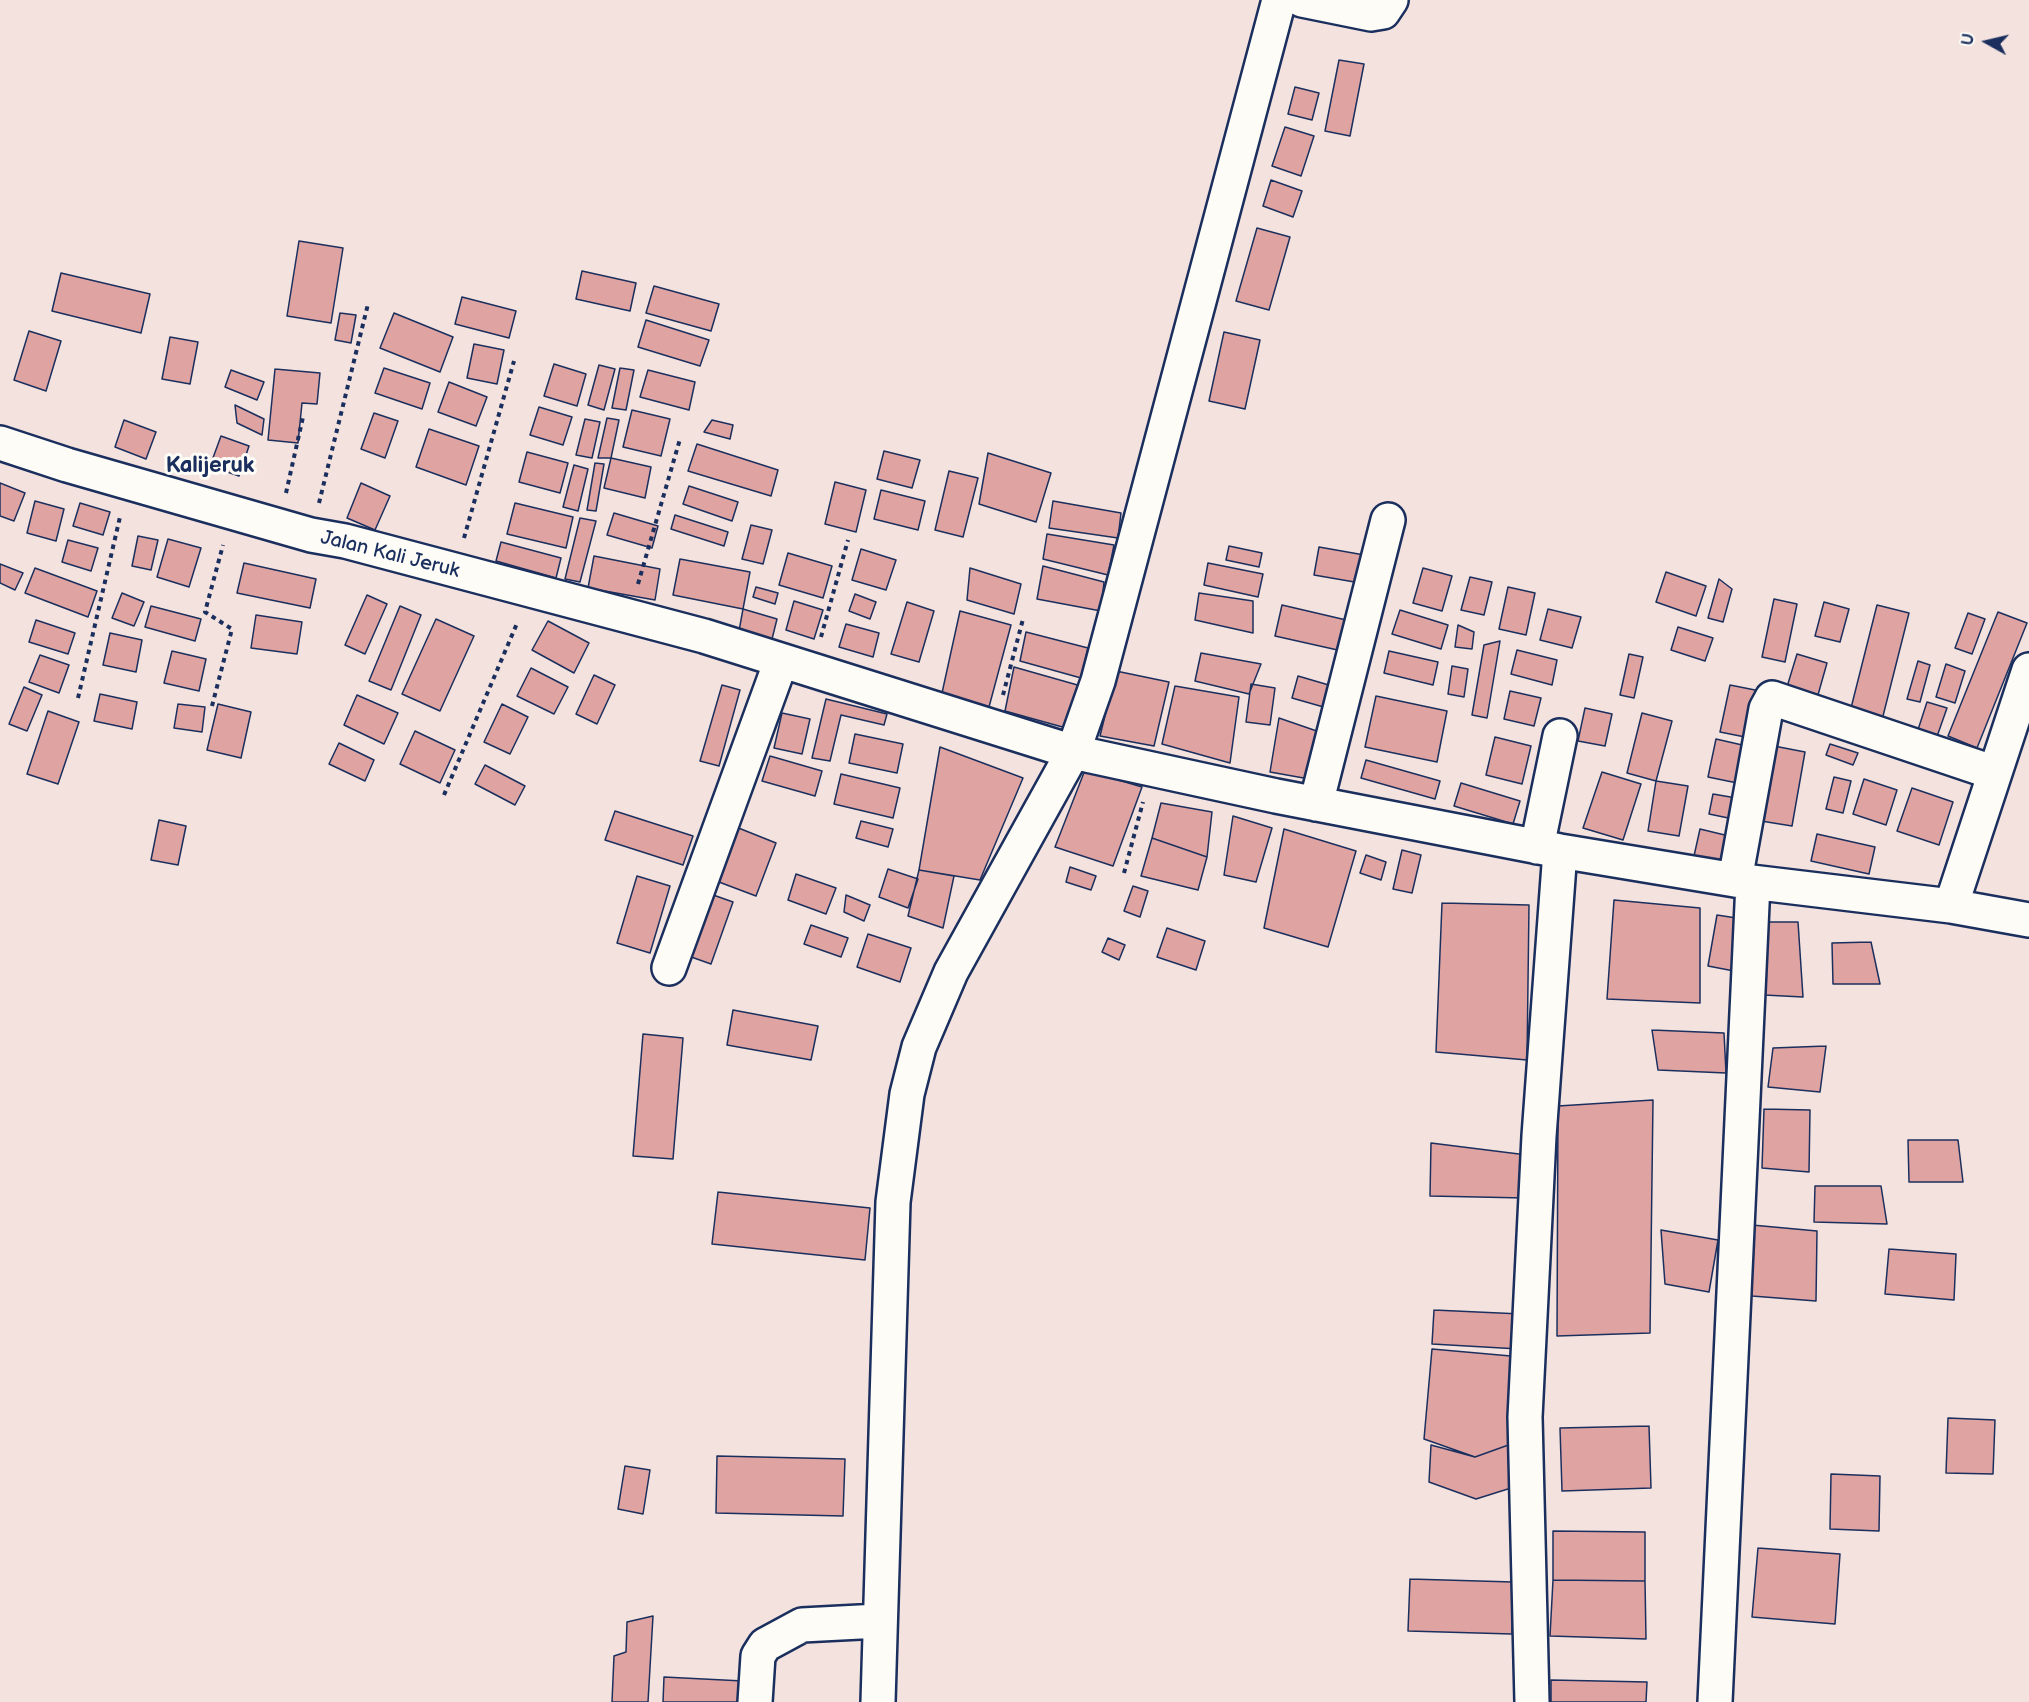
<!DOCTYPE html>
<style>
body{margin:0}
#map{position:relative;width:2029px;height:1702px;overflow:hidden;background:#f4e2de;font-family:"Balsamiq Sans",sans-serif}
canvas{display:block}
.north{position:absolute;left:1957px;top:12px;width:60px;height:60px;-webkit-text-stroke:4px #fdfcf7;paint-order:stroke;rotate:278deg;font-size:16px;font-weight:700;line-height:24px;text-align:center;color:#1b2f5e}
.north::after{content:'';display:block;margin:auto;width:21px;height:27px;background:#1b2f5e;clip-path:polygon(50% 0,100% 100%,50% 72%,0 100%)}
</style>
<div id="map">
<canvas width="2029" height="1702"></canvas>
<div class="north">U</div>
</div>
<script>
const ctx = document.querySelector('canvas').getContext('2d');
ctx.lineJoin = 'round';
function fill(path, color) { ctx.fillStyle = color; ctx.fill(path, 'evenodd'); }
const toPath = rows => new Path2D(rows.map(r => 'M' + r).join(''));
function trace(path, color, width, dash) { ctx.strokeStyle = color; ctx.lineWidth = width; ctx.lineCap = dash ? 'butt' : 'round'; ctx.setLineDash(dash || []); ctx.stroke(path); }
function drawText(font, color, halo, rows, align = 'center') {
  ctx.font = font + ' "Balsamiq Sans",sans-serif'; ctx.lineWidth = 6; ctx.setLineDash([]); ctx.textBaseline = 'middle'; ctx.strokeStyle = halo; ctx.fillStyle = color; for (const [text, x, y, turn = 0] of rows) {
    ctx.save(); ctx.translate(x, y); ctx.rotate((+turn || 0) * Math.PI / 180); ctx.textAlign = isNaN(turn) ? turn : align; if (halo) ctx.strokeText(text, 0, 0); ctx.fillText(text, 0, 0); ctx.restore();
  }
}
const building = toPath([
 [1339,60,1364,64,1350,136,1325,131,1339,60],
 [1295,87,1319,93,1312,120,1288,114,1295,87],
 [1285,127,1314,136,1301,176,1272,166,1285,127],
 [1271,180,1302,191,1293,217,1263,206,1271,180],
 [1257,228,1290,237,1269,310,1236,301,1257,228],
 [299,241,343,248,331,323,287,316,299,241],
 [582,271,636,283,630,311,576,299,582,271],
 [61,273,150,294,141,333,52,311,61,273],
 [654,286,719,304,711,331,646,313,654,286],
 [462,297,516,311,509,338,455,324,462,297],
 [340,313,356,315,351,343,335,340,340,313],
 [394,313,453,337,440,372,380,348,394,313],
 [646,320,709,340,700,366,638,347,646,320],
 [29,331,61,341,46,391,14,380,29,331],
 [1224,332,1260,340,1245,409,1209,401,1224,332],
 [170,337,198,342,190,384,162,379,170,337],
 [474,344,504,350,497,384,467,378,474,344],
 [554,364,586,374,577,406,544,396,554,364],
 [599,365,615,369,604,410,588,405,599,365],
 [384,368,430,383,422,409,375,393,384,368],
 [620,368,634,370,626,410,612,408,620,368],
 [275,369,320,373,317,404,302,403,298,443,268,440,275,369],
 [231,370,264,382,257,400,225,387,231,370],
 [648,370,695,382,689,410,640,397,648,370],
 [449,382,487,397,476,426,438,412,449,382],
 [235,405,264,419,262,435,237,423,235,405],
 [539,407,572,417,563,445,530,435,539,407],
 [632,410,670,419,661,456,623,447,632,410],
 [374,413,398,421,385,458,361,449,374,413],
 [607,418,619,420,611,458,598,458,607,418],
 [585,419,600,422,592,458,576,455,585,419],
 [124,420,156,432,146,459,115,447,124,420],
 [712,420,733,425,730,439,704,432,712,420],
 [429,429,479,446,466,485,416,467,429,429],
 [221,436,249,446,239,476,210,466,221,436],
 [697,444,778,470,771,496,688,471,697,444],
 [884,451,920,460,912,488,877,479,884,451],
 [527,452,568,463,560,493,519,482,527,452],
 [988,453,1051,473,1036,522,979,504,988,453],
 [611,458,651,467,645,498,604,488,611,458],
 [595,463,604,464,596,511,587,510,595,463],
 [574,465,588,469,578,511,563,507,574,465],
 [949,471,978,478,963,537,935,530,949,471],
 [835,482,866,490,856,532,825,524,835,482],
 [0,483,25,493,14,521,0,516,0,483],
 [361,483,390,496,375,530,347,518,361,483],
 [689,486,738,502,732,521,683,504,689,486],
 [881,490,925,501,918,530,874,519,881,490],
 [35,501,64,509,56,541,27,533,35,501],
 [1053,501,1121,513,1118,538,1049,528,1053,501],
 [80,503,110,512,103,535,73,526,80,503],
 [515,503,573,517,566,548,507,534,515,503],
 [614,513,658,526,652,548,607,535,614,513],
 [675,515,728,532,724,546,671,529,675,515],
 [580,518,596,521,580,582,565,579,580,518],
 [751,525,772,530,763,564,742,559,751,525],
 [1047,534,1114,545,1108,575,1043,559,1047,534],
 [138,536,158,540,151,570,132,566,138,536],
 [168,539,201,548,189,587,157,577,168,539],
 [68,540,98,548,91,571,62,562,68,540],
 [501,542,561,558,556,578,496,561,501,542],
 [1229,546,1262,553,1259,567,1226,560,1229,546],
 [1319,547,1370,556,1366,584,1314,575,1319,547],
 [861,549,896,560,886,590,852,580,861,549],
 [788,553,832,566,823,598,779,585,788,553],
 [594,556,660,569,655,600,588,588,594,556],
 [680,559,750,572,743,609,673,595,680,559],
 [244,563,316,579,310,608,237,593,244,563],
 [1208,563,1263,574,1258,597,1204,585,1208,563],
 [0,564,23,573,15,590,0,583,0,564],
 [1043,566,1104,582,1101,611,1037,599,1043,566],
 [35,568,97,591,88,617,25,593,35,568],
 [970,568,1021,584,1014,614,967,600,970,568],
 [1423,568,1452,576,1442,611,1413,603,1423,568],
 [1666,572,1706,586,1696,616,1656,602,1666,572],
 [1470,577,1492,582,1484,615,1461,610,1470,577],
 [1719,579,1732,589,1723,622,1708,618,1719,579],
 [756,587,778,593,775,604,753,597,756,587],
 [1508,587,1535,593,1526,635,1499,629,1508,587],
 [122,593,144,602,134,626,112,618,122,593],
 [1199,593,1253,601,1253,633,1195,620,1199,593],
 [855,594,876,602,870,619,849,611,855,594],
 [367,595,387,604,365,654,345,645,367,595],
 [1774,599,1797,604,1785,662,1762,657,1774,599],
 [794,601,823,610,814,639,786,630,794,601],
 [907,602,934,611,919,662,891,654,907,602],
 [1824,602,1849,609,1840,642,1815,636,1824,602],
 [1282,605,1359,623,1351,653,1275,636,1282,605],
 [1877,605,1909,613,1882,720,1850,712,1877,605],
 [151,606,201,619,195,641,145,627,151,606],
 [400,606,421,615,391,690,369,681,400,606],
 [743,609,777,619,772,639,739,631,743,609],
 [1548,609,1581,617,1572,648,1540,640,1548,609],
 [1400,610,1448,625,1441,649,1392,634,1400,610],
 [960,611,1011,625,989,707,942,693,960,611],
 [1998,612,2027,623,1977,748,1948,736,1998,612],
 [1968,613,1985,619,1972,654,1955,648,1968,613],
 [256,615,302,622,297,654,251,648,256,615],
 [436,619,474,636,440,711,402,694,436,619],
 [36,620,75,633,68,654,29,642,36,620],
 [548,621,589,643,574,673,532,650,548,621],
 [846,624,879,633,873,657,839,647,846,624],
 [1458,625,1474,632,1472,649,1455,647,1458,625],
 [1678,627,1713,638,1705,661,1671,650,1678,627],
 [1026,632,1088,648,1081,678,1020,661,1026,632],
 [110,633,142,640,136,672,103,665,110,633],
 [1500,641,1487,718,1472,715,1484,645,1500,641],
 [1517,650,1557,660,1552,685,1511,674,1517,650],
 [172,651,206,659,199,691,164,683,172,651],
 [1389,651,1438,662,1433,685,1384,673,1389,651],
 [1201,653,1261,664,1249,694,1195,681,1201,653],
 [1629,654,1643,657,1634,698,1620,695,1629,654],
 [1797,654,1827,663,1814,709,1783,700,1797,654],
 [40,655,69,665,59,693,29,682,40,655],
 [1918,661,1930,665,1920,702,1907,699,1918,661],
 [1946,664,1965,671,1955,703,1936,697,1946,664],
 [1452,666,1468,669,1464,697,1448,694,1452,666],
 [1014,667,1081,686,1066,728,1005,711,1014,667],
 [531,668,568,687,554,714,517,696,531,668],
 [1116,671,1169,682,1154,746,1100,736,1116,671],
 [594,675,615,685,597,724,576,714,594,675],
 [1298,676,1339,688,1334,710,1292,698,1298,676],
 [1251,684,1275,688,1270,725,1246,722,1251,684],
 [722,685,740,690,719,766,700,761,722,685],
 [1730,685,1760,691,1750,738,1720,732,1730,685],
 [1175,686,1239,697,1230,763,1162,744,1175,686],
 [24,687,42,695,27,731,9,724,24,687],
 [1510,691,1541,698,1534,726,1504,719,1510,691],
 [100,694,137,702,132,729,94,721,100,694],
 [357,695,398,713,384,744,344,725,357,695],
 [1376,696,1447,711,1437,762,1365,747,1376,696],
 [826,699,887,714,884,725,841,715,830,761,812,758,826,699],
 [1927,702,1947,708,1934,745,1915,739,1927,702],
 [178,704,205,707,202,732,174,728,178,704],
 [218,704,251,712,241,758,207,750,218,704],
 [502,704,528,717,510,754,484,742,502,704],
 [1585,708,1612,714,1605,746,1578,741,1585,708],
 [48,711,79,722,58,784,27,774,48,711],
 [782,713,810,719,802,754,774,748,782,713],
 [1642,713,1672,721,1656,781,1627,773,1642,713],
 [1279,718,1337,738,1326,782,1270,772,1279,718],
 [415,731,455,750,440,783,400,764,415,731],
 [855,734,903,744,897,773,849,763,855,734],
 [1495,737,1531,746,1522,784,1486,775,1495,737],
 [1716,739,1751,747,1742,784,1708,777,1716,739],
 [339,743,374,760,365,781,329,764,339,743],
 [1830,744,1858,753,1853,765,1826,755,1830,744],
 [1774,746,1805,752,1792,826,1761,821,1774,746],
 [940,747,1023,778,980,880,919,870,940,747],
 [770,756,822,771,815,796,762,781,770,756],
 [1366,760,1440,781,1435,799,1361,778,1366,760],
 [485,765,525,786,515,805,475,784,485,765],
 [1085,770,1142,787,1113,866,1055,847,1085,770],
 [1602,772,1641,784,1623,840,1583,828,1602,772],
 [841,774,900,788,893,818,834,804,841,774],
 [1834,777,1851,781,1843,813,1826,809,1834,777],
 [1864,779,1897,790,1886,825,1853,814,1864,779],
 [1656,781,1688,786,1679,836,1648,831,1656,781],
 [1461,783,1520,801,1513,824,1454,806,1461,783],
 [1912,788,1953,802,1939,845,1897,831,1912,788],
 [1713,794,1742,799,1738,820,1709,814,1713,794],
 [1161,803,1212,812,1207,857,1152,838,1161,803],
 [615,811,693,836,683,865,605,840,615,811],
 [1233,816,1272,828,1256,882,1224,875,1233,816],
 [159,820,186,826,178,865,151,860,159,820],
 [861,821,893,829,888,847,856,838,861,821],
 [731,825,776,843,756,896,711,879,731,825],
 [1284,829,1356,851,1328,947,1264,928,1284,829],
 [1700,829,1733,837,1728,863,1694,856,1700,829],
 [1817,834,1875,847,1869,874,1811,861,1817,834],
 [1152,838,1207,857,1198,890,1141,876,1152,838],
 [1402,850,1421,855,1412,893,1393,889,1402,850],
 [1366,855,1386,862,1381,880,1360,873,1366,855],
 [1070,867,1096,876,1091,890,1066,882,1070,867],
 [888,869,918,879,908,908,879,897,888,869],
 [919,870,954,876,943,928,908,916,919,870],
 [796,874,836,888,826,914,788,900,796,874],
 [637,876,670,886,650,953,617,943,637,876],
 [1133,886,1148,891,1140,917,1124,911,1133,886],
 [702,891,733,902,711,964,680,953,702,891],
 [846,895,870,905,864,921,844,912,846,895],
 [1614,900,1700,908,1700,1003,1607,999,1614,900],
 [1442,903,1529,905,1527,1060,1436,1052,1442,903],
 [1717,915,1743,919,1734,971,1708,966,1717,915],
 [1764,922,1798,922,1803,997,1764,995,1764,922],
 [811,925,848,938,841,957,804,944,811,925],
 [1167,928,1205,941,1196,970,1157,957,1167,928],
 [868,934,911,948,900,982,857,967,868,934],
 [1108,938,1125,945,1119,960,1102,952,1108,938],
 [1871,942,1880,984,1833,984,1832,943,1871,942],
 [733,1010,818,1026,811,1060,727,1045,733,1010],
 [1652,1030,1724,1033,1726,1073,1658,1070,1652,1030],
 [643,1034,683,1038,673,1159,633,1156,643,1034],
 [1826,1046,1820,1092,1768,1087,1773,1048,1826,1046],
 [1653,1100,1650,1333,1557,1336,1558,1106,1653,1100],
 [1764,1109,1810,1110,1809,1172,1762,1168,1764,1109],
 [1908,1140,1958,1140,1963,1182,1909,1182,1908,1140],
 [1431,1143,1527,1155,1525,1198,1430,1196,1431,1143],
 [1815,1186,1881,1186,1887,1224,1814,1222,1815,1186],
 [718,1192,870,1208,865,1260,712,1244,718,1192],
 [1752,1225,1817,1231,1816,1301,1752,1296,1752,1225],
 [1661,1230,1718,1240,1709,1292,1665,1284,1661,1230],
 [1889,1249,1956,1254,1954,1300,1885,1294,1889,1249],
 [1434,1310,1521,1314,1519,1349,1432,1344,1434,1310],
 [1432,1349,1522,1357,1514,1443,1475,1457,1424,1439,1432,1349],
 [1948,1418,1995,1420,1993,1474,1946,1473,1948,1418],
 [1649,1426,1651,1488,1562,1491,1560,1428,1649,1426],
 [1514,1443,1511,1488,1476,1499,1429,1482,1431,1445,1475,1457,1514,1443],
 [717,1456,845,1459,843,1516,716,1513,717,1456],
 [625,1466,650,1470,643,1514,618,1509,625,1466],
 [1831,1474,1880,1476,1879,1531,1830,1529,1831,1474],
 [1553,1531,1645,1532,1645,1581,1553,1580,1553,1531],
 [1758,1548,1840,1554,1835,1624,1752,1617,1758,1548],
 [1410,1579,1513,1582,1512,1634,1408,1631,1410,1579],
 [1553,1580,1645,1581,1646,1639,1550,1636,1553,1580],
 [653,1616,648,1702,612,1702,614,1656,626,1652,627,1622,653,1616],
 [664,1677,743,1681,742,1702,663,1702,664,1677],
 [1551,1680,1647,1682,1646,1702,1551,1702,1551,1680]
]);
fill(building, '#dfa4a2');
trace(building, '#1b2f5e', 1.5);
const minor = toPath([
 [1302,0,1371,14,1383,12,1391,0],
 [0,443,67,465,311,535,345,541,704,636,1073,752,1276,796,1560,851,1735,880,1951,906,2029,920],
 [1316,804,1388,520],
 [1537,847,1560,736],
 [1735,880,1766,709,1772,698,1995,773],
 [1951,906,2029,670],
 [669,968,781,661],
 [755,1702,758,1656,765,1645,802,1625,879,1621],
 [878,1702,893,1202,907,1094,919,1047,951,972,1073,752,1098,681,1279,0],
 [1532,1702,1525,1417,1539,1136,1560,851],
 [1715,1702,1753,883]
]);
trace(minor, '#1b2f5e', 38);
trace(toPath([
 [286,493,303,417],
 [319,503,368,304],
 [464,538,514,361],
 [638,584,680,439],
 [821,637,848,540],
 [1003,695,1023,619],
 [78,698,120,517],
 [212,706,232,629,205,612,223,545],
 [444,795,518,621],
 [1124,873,1143,802]
]), '#1b2f5e', 4, [4.5, 4.5]);
trace(minor, '#fdfcf7', 33);
drawText('20px', '#1b2f5e', '#fdfcf7', [
 ["Jalan Kali Jeruk",390,555,14]
]);
drawText('bold 22px', '#1b2f5e', '#fdfcf7', [
 ["Kalijeruk",210,466]
]);
</script>
